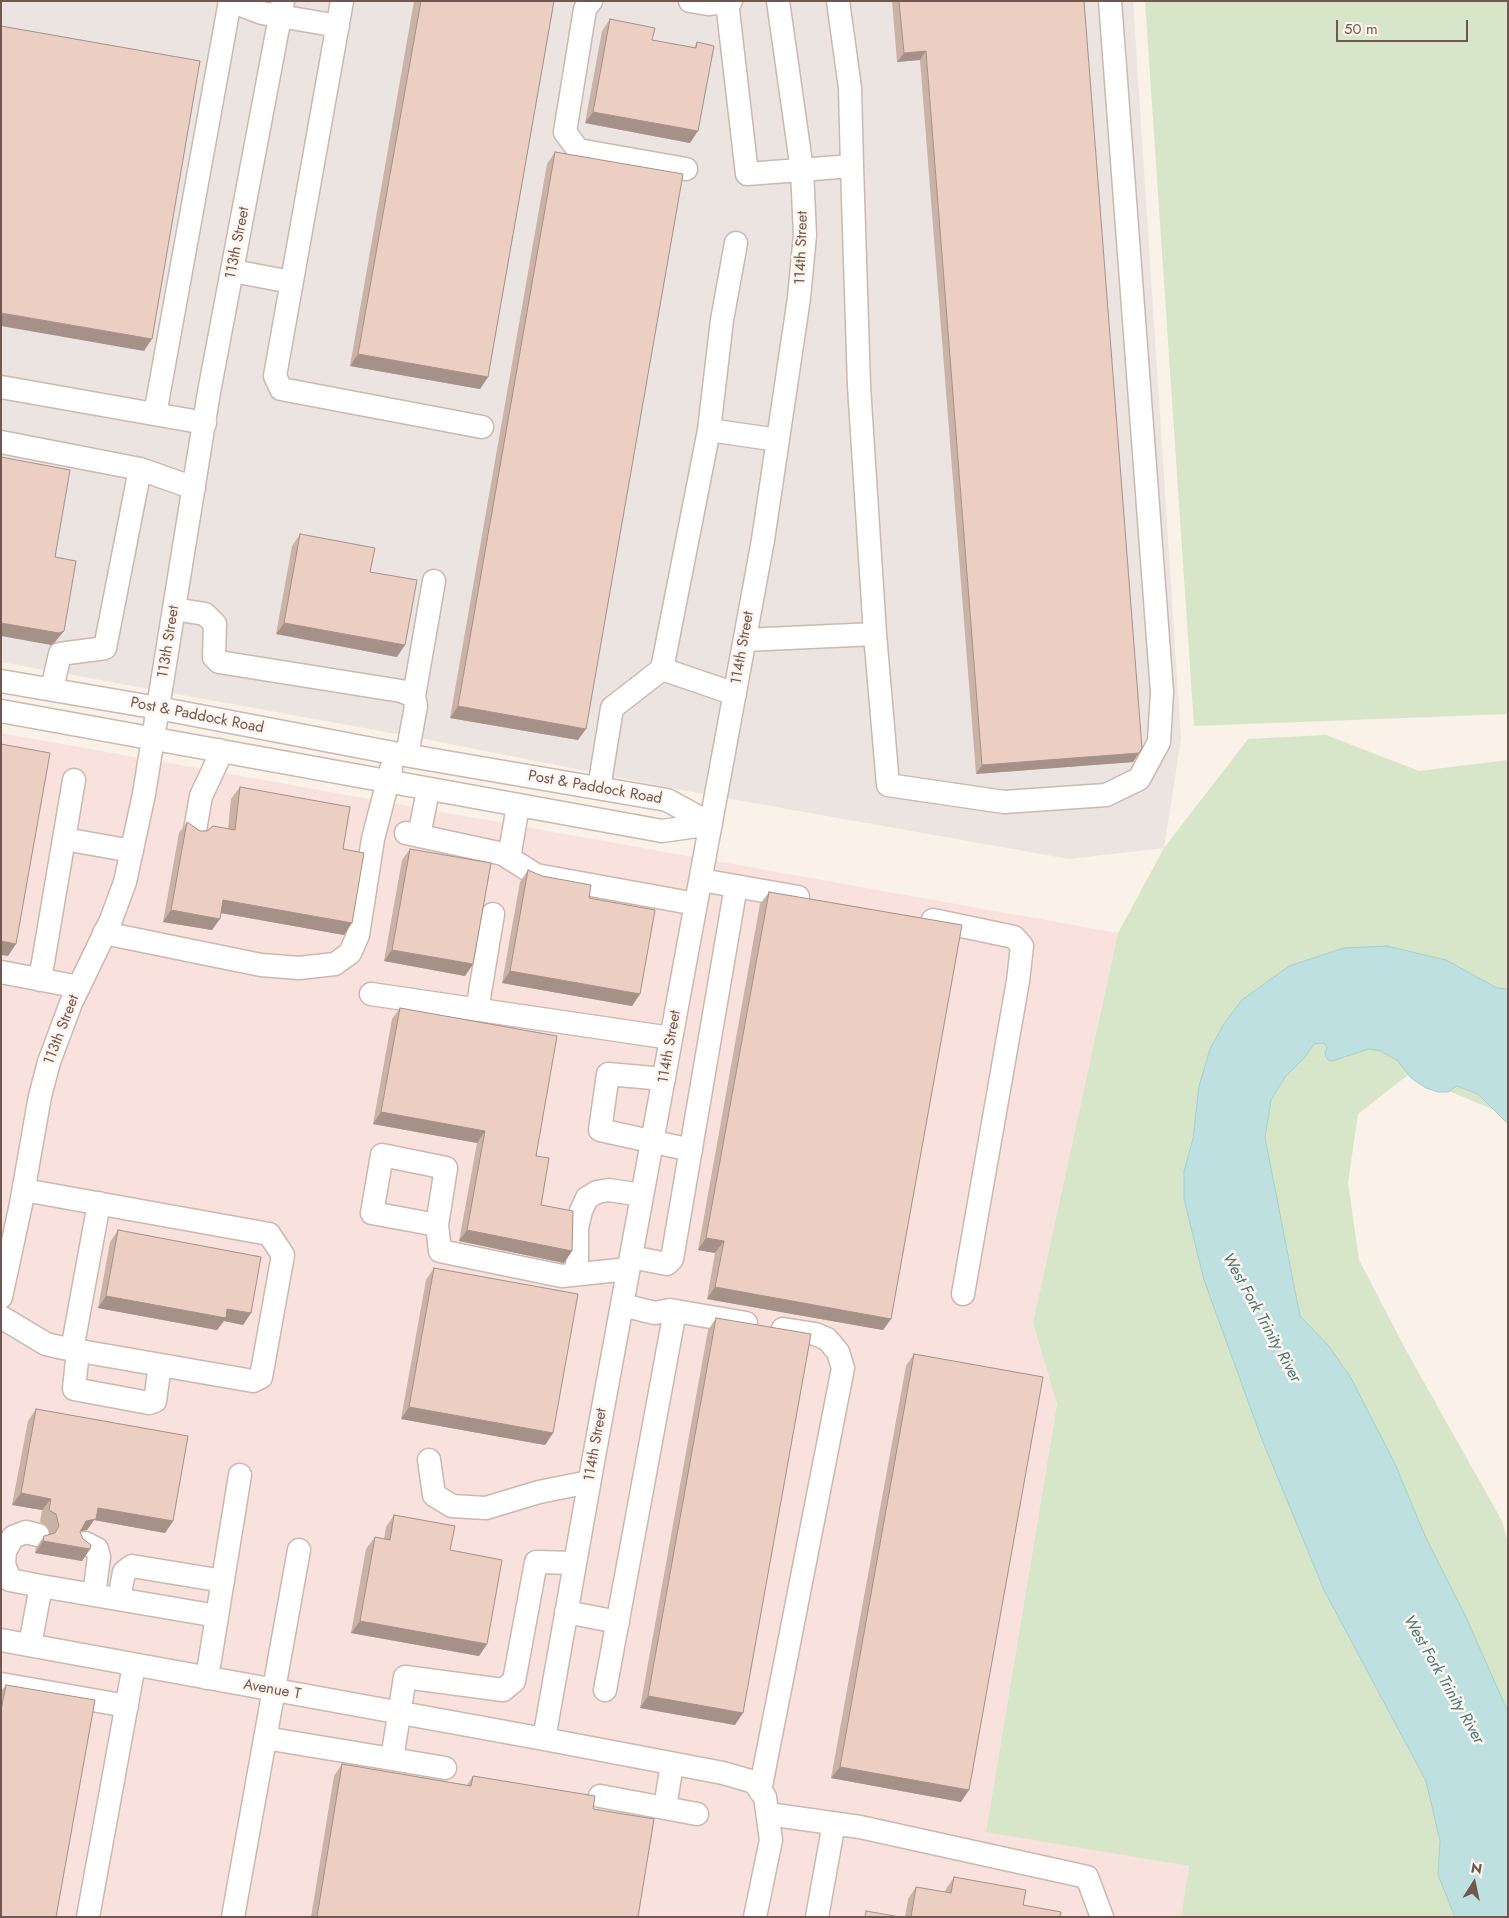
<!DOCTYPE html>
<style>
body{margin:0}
#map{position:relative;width:1509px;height:1918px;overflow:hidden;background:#faf1e8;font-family:Jost,sans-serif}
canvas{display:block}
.frame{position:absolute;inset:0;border:2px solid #71574f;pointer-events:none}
.north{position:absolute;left:1449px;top:1858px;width:50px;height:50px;-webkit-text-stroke:4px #fdf5ee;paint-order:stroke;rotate:10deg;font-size:14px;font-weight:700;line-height:20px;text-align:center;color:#71574f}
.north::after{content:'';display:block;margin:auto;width:18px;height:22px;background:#71574f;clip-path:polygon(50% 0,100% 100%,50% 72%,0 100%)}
.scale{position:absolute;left:1336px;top:20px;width:132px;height:22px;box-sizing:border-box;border:2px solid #71574f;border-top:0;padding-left:6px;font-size:15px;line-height:18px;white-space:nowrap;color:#71574f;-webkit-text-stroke:4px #fdf5ee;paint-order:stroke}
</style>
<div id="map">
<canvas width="1509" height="1918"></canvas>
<div class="frame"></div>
<div class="north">N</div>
<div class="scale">50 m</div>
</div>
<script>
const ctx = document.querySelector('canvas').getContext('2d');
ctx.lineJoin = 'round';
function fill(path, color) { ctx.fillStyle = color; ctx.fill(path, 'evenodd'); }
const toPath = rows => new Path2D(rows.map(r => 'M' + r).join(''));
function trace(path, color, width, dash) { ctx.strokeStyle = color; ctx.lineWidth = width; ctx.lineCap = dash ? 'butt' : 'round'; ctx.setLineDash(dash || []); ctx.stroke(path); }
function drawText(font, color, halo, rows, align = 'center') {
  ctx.font = font + ' Jost,sans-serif'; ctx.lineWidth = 5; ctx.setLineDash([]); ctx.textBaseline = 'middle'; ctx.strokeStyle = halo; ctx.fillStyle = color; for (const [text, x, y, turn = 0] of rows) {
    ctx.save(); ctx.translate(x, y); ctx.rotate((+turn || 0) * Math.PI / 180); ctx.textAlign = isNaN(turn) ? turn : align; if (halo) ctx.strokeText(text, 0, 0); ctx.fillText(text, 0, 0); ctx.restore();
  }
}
fill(toPath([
 [1,733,1118,933,1033,1323,1057,1404,986,1831,1189,1866,1181,1917,1,1917]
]), '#f9e2dd');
fill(toPath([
 [1,1,1133,1,1181,739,1164,848,1069,859,692,792,430,740,1,662]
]), '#ebe4e1');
fill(toPath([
 [1145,1,1508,1,1508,714,1194,726],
 [1326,735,1419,771,1508,760,1508,1116,1409,1074,1358,1114,1348,1183,1359,1260,1407,1352,1502,1521,1508,1543,1508,1917,1181,1917,1189,1866,986,1832,1057,1404,1033,1323,1118,933,1164,848,1248,739]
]), '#d7e6c8');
const water = toPath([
 [1387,946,1446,960,1497,988,1508,989,1508,1124,1478,1094,1457,1086,1448,1092,1438,1092,1426,1088,1411,1078,1398,1061,1381,1051,1369,1049,1332,1061,1328,1060,1325,1054,1327,1047,1324,1043,1314,1044,1305,1057,1285,1077,1271,1100,1265,1138,1300,1316,1329,1346,1351,1378,1395,1464,1426,1538,1465,1615,1508,1712,1508,1917,1455,1917,1438,1875,1440,1841,1426,1781,1324,1590,1261,1437,1204,1280,1184,1199,1184,1171,1193,1139,1199,1086,1210,1049,1225,1022,1242,1000,1289,966,1344,948,1387,946]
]);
fill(water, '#bee0e1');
trace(water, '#a6d0d2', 1);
const minor = toPath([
 [231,1,262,13,338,26],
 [342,1,275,376,281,389,482,427],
 [591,1,585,9,565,132,578,150,686,169],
 [690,1,708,4,731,1],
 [838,1,850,88,852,166],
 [727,2,747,174,852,166,859,386,875,634,745,640],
 [736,243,722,320,709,430,778,440],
 [233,271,291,282],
 [1,387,205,423],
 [155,414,230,1],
 [709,430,662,669,735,694],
 [1,442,140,469],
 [174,609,205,614,215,624,214,657,219,662,401,691,414,696,416,706,407,755],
 [875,634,888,785,1004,802,1106,795,1139,779,1159,742,1162,692,1110,1],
 [1,681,158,708,393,753,667,800,711,824],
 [52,689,60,654,105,648,140,469,194,488],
 [414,696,434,581],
 [1,711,662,831,711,824],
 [599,788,612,708,662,669],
 [195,830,201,796,217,762,219,750],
 [406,833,503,854,536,875,696,904],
 [419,836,428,790],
 [64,839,132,851],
 [509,858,518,806],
 [701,880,798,897],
 [933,920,1014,937,1022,946,1018,981,963,1294],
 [104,933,261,965,299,968,335,964,350,953,358,935,373,839,391,769],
 [1,972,79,987],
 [40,980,74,780],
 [371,994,671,1038],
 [477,1010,493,914],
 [664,1079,608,1074,600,1130,691,1150],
 [437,1225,372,1213,382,1155,446,1168,437,1225,440,1251,562,1276,628,1269],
 [631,1257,667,1264,672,1259,736,886],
 [577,1274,577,1228,581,1211,587,1198,597,1192,609,1190,642,1195],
 [1,1297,21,1204,40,1096,49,1062,71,1003,111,920,125,882,144,794,209,392,283,1],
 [622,1305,655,1313,670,1310,746,1323],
 [1,1317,46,1344,63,1348,253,1381,261,1377,283,1255,269,1234,24,1190],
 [72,1350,99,1203],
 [78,1351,74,1389,149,1403,155,1401,160,1365],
 [429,1460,434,1495,452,1506,486,1508,539,1492,589,1482],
 [38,1535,26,1532,13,1537,5,1551,4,1564,10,1580,41,1586],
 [85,1543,97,1549,99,1557,94,1595],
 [119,1599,124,1572,132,1566,223,1581],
 [566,1612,618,1622],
 [1,1640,544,1739,723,1773,754,1782,765,1797,771,1840,755,1917],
 [30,1645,41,1586,217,1616],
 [207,1678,240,1475],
 [1,1684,127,1706],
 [605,1690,675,1311],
 [265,1738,392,1759,405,1677,503,1690,514,1681,536,1562,575,1563],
 [544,1739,593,1462,763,540,799,298,805,235,802,170,778,1],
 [392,1759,445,1768],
 [760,1791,843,1368,838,1352,827,1339,815,1334,783,1329],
 [600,1796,697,1814],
 [665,1808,672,1764],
 [768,1814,860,1827,1087,1877,1102,1917],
 [88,1917,134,1665],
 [233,1917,299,1550],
 [817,1917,834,1823]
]);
trace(minor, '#cbb8af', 25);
trace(minor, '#fff', 22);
fill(toPath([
 [414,1,554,1,488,377,480,389,350,366],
 [892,1,1084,1,1139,753,1133,762,976,774,920,60,897,62],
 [610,19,652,40,694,48,697,42,690,143,585,123,602,31],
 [555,152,578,740,450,718,547,164],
 [300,534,370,572,397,657,276,634,292,546],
 [240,787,343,849,352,923,344,935,221,913,212,930,163,922,179,833,187,822,200,831,228,829,231,799],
 [410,849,473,964,465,976,384,961,402,860],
 [528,870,589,898,640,994,632,1006,502,983,520,882],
 [769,892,891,1319,883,1330,707,1299,715,1253,698,1250,760,904],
 [400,1008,536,1156,541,1205,572,1251,564,1263,459,1241,477,1143,373,1124,392,1019],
 [118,1230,251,1313,243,1325,224,1321,217,1330,98,1308,110,1242],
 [434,1268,553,1433,545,1445,401,1419,426,1280],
 [716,1318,735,1725,640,1708,708,1330],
 [914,1354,961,1802,831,1778,906,1366],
 [36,1409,173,1521,165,1533,94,1520,87,1530,80,1532,83,1539,90,1549,82,1561,35,1553,36,1548,44,1536,50,1534,47,1526,40,1522,42,1510,12,1505,28,1421],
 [394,1515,450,1550,487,1644,479,1656,351,1633,366,1549,375,1537,384,1539,386,1527],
 [6,1685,1,1917,1,1691],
 [342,1764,467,1785,473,1776,593,1809,638,1917,311,1917,334,1776],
 [954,1877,1023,1905,1060,1917,905,1917,908,1899,916,1887,945,1892,946,1889]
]), '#cbb2a7');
fill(toPath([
 [926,51,920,60,897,62,904,53],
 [593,112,698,131,690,143,585,123],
 [1,313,152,339,144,351,1,326],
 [358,354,488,377,480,389,350,366],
 [1,623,64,631,55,642,51,645,1,636],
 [284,623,405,645,397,657,276,634],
 [458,706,586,729,578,740,450,718],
 [1139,753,1133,762,976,774,982,765],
 [223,900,352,923,344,935,215,912],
 [171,910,220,919,212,930,163,922],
 [1,941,16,944,8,956,1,955],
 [392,950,473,964,465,976,384,961],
 [510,971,640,994,632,1006,502,983],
 [381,1112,485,1131,477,1143,373,1124],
 [467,1230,572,1251,564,1263,459,1241],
 [706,1238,724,1241,715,1253,698,1250],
 [715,1287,891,1319,883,1330,707,1299],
 [106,1296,227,1309,251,1313,243,1325,224,1321,217,1330,98,1308],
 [409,1407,553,1433,545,1445,401,1419],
 [21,1493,51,1499,42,1510,12,1505],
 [98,1508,173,1521,165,1533,94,1520,87,1530,77,1532,86,1521],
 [43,1541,90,1549,82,1561,35,1553],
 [360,1621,487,1644,479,1656,351,1633],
 [648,1696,743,1713,735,1725,640,1708],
 [840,1767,969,1790,961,1802,831,1778]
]), '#a59188');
const building = toPath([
 [421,1,554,1,488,377,358,354,421,1],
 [899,1,1084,1,1142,748,1139,753,982,765,926,51,904,53,899,1],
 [610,19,655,28,652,40,696,48,697,42,714,46,698,131,593,112,610,19],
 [1,26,200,61,152,339,1,313,1,26],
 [555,152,683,174,586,729,458,706,555,152],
 [1,457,70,470,55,557,76,561,64,631,59,633,1,623,1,457],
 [300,534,375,548,370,572,417,580,405,645,284,623,300,534],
 [1,744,50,753,16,944,1,941,1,744],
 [240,787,350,807,343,849,364,853,352,923,223,900,220,919,171,910,187,822,200,831,207,831,213,826,235,830,240,787],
 [410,849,491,863,473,964,392,950,410,849],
 [528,870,542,876,591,885,589,898,655,910,640,994,510,971,528,870],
 [769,892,962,925,891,1319,715,1287,724,1241,706,1238,769,892],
 [400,1008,557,1036,536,1156,549,1158,541,1205,573,1211,572,1251,467,1230,485,1131,381,1112,400,1008],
 [118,1230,261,1257,251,1313,227,1309,226,1318,106,1296,118,1230],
 [434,1268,578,1294,553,1433,409,1407,434,1268],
 [716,1318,811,1334,743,1713,648,1696,716,1318],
 [914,1354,1043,1377,969,1790,840,1767,914,1354],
 [36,1409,188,1436,173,1521,98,1508,96,1519,86,1521,80,1532,83,1539,91,1545,90,1549,43,1541,44,1536,55,1533,59,1526,56,1514,49,1510,51,1499,21,1493,36,1409],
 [394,1515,455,1526,450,1550,502,1560,487,1644,360,1621,375,1537,390,1540,394,1515],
 [6,1685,95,1700,56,1917,1,1917,1,1710,6,1685],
 [342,1764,471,1786,473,1776,595,1796,593,1809,654,1819,638,1917,317,1917,342,1764],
 [954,1877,1026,1890,1023,1905,1061,1912,1060,1917,911,1917,916,1887,951,1893,954,1877],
 [866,1911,900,1917,865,1917,866,1911]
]);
fill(building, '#eccfc2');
trace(building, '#a59188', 1);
drawText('15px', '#71574f', '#fdf5ee', [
 ["113th Street",238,243,-79],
 ["114th Street",802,248,-88],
 ["113th Street",169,642,-81],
 ["114th Street",743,648,-80],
 ["Post & Paddock Road",197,716,11],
 ["Post & Paddock Road",595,788,10],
 ["113th Street",62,1030,-69],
 ["114th Street",670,1047,-80],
 ["114th Street",596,1445,-80],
 ["Avenue T",272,1690,10]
]);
drawText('italic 16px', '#47787b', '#fdf5ee', [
 ["West Fork Trinity River",1261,1318,61],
 ["West Fork Trinity River",1443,1680,60]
]);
</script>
